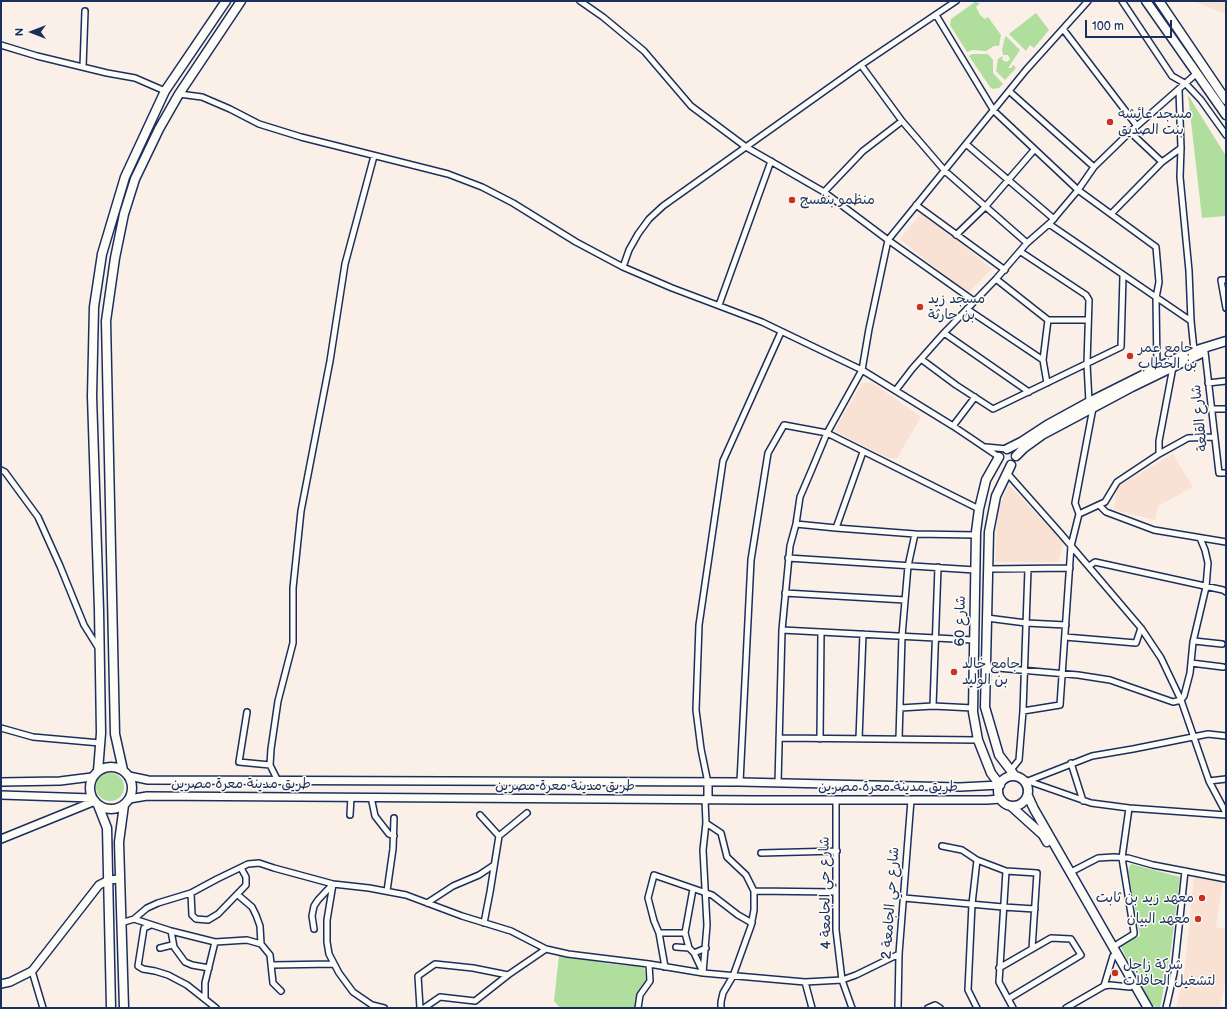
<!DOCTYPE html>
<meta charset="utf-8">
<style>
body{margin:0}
#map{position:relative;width:1227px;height:1009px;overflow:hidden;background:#fbf0e7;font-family:"Balsamiq Sans",sans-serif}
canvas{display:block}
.frame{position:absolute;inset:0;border:2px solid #1b2f5e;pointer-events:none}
.north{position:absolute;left:12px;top:12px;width:40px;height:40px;-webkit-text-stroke:3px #fdfcf7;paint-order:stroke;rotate:270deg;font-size:11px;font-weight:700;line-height:16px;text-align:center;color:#1b2f5e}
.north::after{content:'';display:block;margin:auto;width:14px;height:18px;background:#1b2f5e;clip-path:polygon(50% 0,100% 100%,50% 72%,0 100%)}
.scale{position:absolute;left:1085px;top:20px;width:87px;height:18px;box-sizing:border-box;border:2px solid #1b2f5e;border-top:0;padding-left:5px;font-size:12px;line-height:14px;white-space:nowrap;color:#1b2f5e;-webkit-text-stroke:3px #fdfcf7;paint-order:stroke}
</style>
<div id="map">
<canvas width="1227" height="1009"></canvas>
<div class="frame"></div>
<div class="north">N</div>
<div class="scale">100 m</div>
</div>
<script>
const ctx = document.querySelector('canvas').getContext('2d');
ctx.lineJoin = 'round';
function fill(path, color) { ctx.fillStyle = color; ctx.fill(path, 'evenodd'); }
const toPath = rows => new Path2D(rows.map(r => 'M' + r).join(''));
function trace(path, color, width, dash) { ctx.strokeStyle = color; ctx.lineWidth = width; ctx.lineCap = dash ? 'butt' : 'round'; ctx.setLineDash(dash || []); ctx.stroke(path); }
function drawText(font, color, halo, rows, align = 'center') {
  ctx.font = font + ' "Balsamiq Sans","Playpen Sans Arabic",sans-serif'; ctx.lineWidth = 3; ctx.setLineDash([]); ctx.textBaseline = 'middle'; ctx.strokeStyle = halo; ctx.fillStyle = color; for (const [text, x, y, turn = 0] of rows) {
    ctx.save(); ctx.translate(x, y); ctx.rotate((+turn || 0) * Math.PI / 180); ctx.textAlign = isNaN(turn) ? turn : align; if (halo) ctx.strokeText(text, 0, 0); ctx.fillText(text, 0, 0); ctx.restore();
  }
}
fill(toPath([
 [1193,1,1226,1,1226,14],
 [922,212,992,269,967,294,900,239],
 [871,382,921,417,897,458,889,458,834,431,862,383],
 [1173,454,1193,487,1158,506,1155,520,1114,510,1117,487],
 [1009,485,1063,542,1059,562,995,562,998,508],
 [1194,876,1223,882,1216,927,1226,929,1226,982,1225,982,1220,1008,1176,1008,1184,975]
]), '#f9e1d4');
fill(toPath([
 [975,2,980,3,976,7,980,15,985,19,988,17,1001,35,999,46,994,46,986,51,972,50,967,52,950,25,951,19],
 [1036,13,1049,30,1034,48,1030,45,1026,51,1009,34],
 [1006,36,1020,50,1008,68,1011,68,1013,65,1016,68,1005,80,996,71,998,59,1003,56,1002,60,1007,62,1010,59,1008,55,1003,55,1002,50,1005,37],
 [972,54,988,54,993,60,993,73,1003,84,999,88,993,89,990,87,969,56],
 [1188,95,1226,156,1226,216,1202,218],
 '96 787a14 14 0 1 1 28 0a14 14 0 1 1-28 0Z',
 [1131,864,1180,877,1170,956,1160,1008,1150,1005,1120,945,1140,936,1128,870],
 [559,955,611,964,644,967,646,980,637,996,636,1008,560,1008,554,1001]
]), '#afde9d');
const street = toPath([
 [580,1,603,17,644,51,691,106,746,147,824,192,888,240,974,301],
 [1122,1,1172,76,1186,84,1201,100,1226,135],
 [936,15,994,111,1078,190,1156,247,1159,282,1156,298,1157,369],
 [1063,29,1137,126],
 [1,45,37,56,107,73,135,78,165,91],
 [861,65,902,121],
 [83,67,85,11],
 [1179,90,1181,148,1180,177,1189,271,1191,321,1194,350],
 [1009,91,1094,167],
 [179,94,202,97,230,109,259,124,301,137,448,174,482,187,513,203,576,242,623,267,672,288,762,322,862,370,953,426,999,457],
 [1130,132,1162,162],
 [966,144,1054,219],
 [824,192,863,151,902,121,945,171,1027,243],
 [916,205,1005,270],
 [1112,213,1162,162,1181,148],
 [1049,224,1191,321],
 [956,235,985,207,1034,150],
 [1021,252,1086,295,1089,300,1087,364,1089,402],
 [623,267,629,250,638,234,649,219,663,206,861,65,956,1],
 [996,279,1048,320,1088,320],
 [1226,280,1221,280,1226,308],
 [719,305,771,161],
 [967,309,1043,360,1047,383],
 [944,333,1029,392],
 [1205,352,1219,473,1226,473],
 [921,359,956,385,993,409,1121,347,1123,276],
 [1043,360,1048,320],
 [1208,383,1226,381],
 [896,390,912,369,944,333,996,279,1027,243,1051,222,1078,190,1094,167,1130,132,1197,73],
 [1211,409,1226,409],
 [953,426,975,397],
 [986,447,1007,449],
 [863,452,836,528,915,534,976,535],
 [1159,454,1159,441,1173,367],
 [1,470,5,472,38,517,60,566,84,625,99,649],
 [1007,473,1061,534,1141,628,1161,658,1181,700,1209,781,1226,813],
 [1099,505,1106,512,1154,530,1226,542],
 [1079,514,1075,503,1093,408],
 [796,524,836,528],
 [788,558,975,570],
 [1089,566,1095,562,1223,590,1226,592],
 [988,569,1070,568],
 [785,593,905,600],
 [987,618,1026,623,1066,625],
 [782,630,974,640],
 [1065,637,1136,643,1141,628],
 [1194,641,1222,644],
 [1191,663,1223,667],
 [986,667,1078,675,1110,680,1173,702,1181,700,1184,696,1190,673,1193,642,1206,587,1208,563,1205,550,1200,538],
 [933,706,938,567],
 [900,708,933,706,973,708],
 [1023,711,1060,705,1071,546,1079,514,1105,502,1117,482,1159,454,1188,438,1214,437],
 [247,712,239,762,270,765],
 [1,728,33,737,100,743],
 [779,738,978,740],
 [820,739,821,632],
 [859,739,863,634],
 [899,739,902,636,908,566,915,534],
 [1071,763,1083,801],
 [1010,771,1019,760,1023,711,1028,569],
 [1020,778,1028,781,1092,756,1133,749,1208,734,1226,736],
 [278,781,270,765,271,749,278,701,293,643,293,588,301,511,330,361,345,264,374,156],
 [1028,781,1091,803,1129,808,1226,815],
 [1209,781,1226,779],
 [740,782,751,560,768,453,784,425,827,433,979,509],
 [708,783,701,749,696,710,699,625,723,461,781,332],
 [778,783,782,630,790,546,796,524,800,497,812,469,827,433,862,370,869,329,888,240,1026,70,1088,1],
 [371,797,375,816,389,834,394,836],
 [836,800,836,930,842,980,852,1008],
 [350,815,351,797],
 [480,815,499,836],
 [706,823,721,833,727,857,746,875,754,891,754,910,751,926,733,976,723,993,721,1002,721,1008],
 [942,846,962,850,977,860,1006,871,1037,873,1032,949],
 [761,853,837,851],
 [977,860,972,904,968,990,977,1008],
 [1006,871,999,982,1013,1008],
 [1071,872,1098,858,1114,857,1128,858,1153,865,1226,879],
 [333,884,327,920,327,942,329,954,339,973,353,992,372,1005,384,1008],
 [387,891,393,849,394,818],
 [754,891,836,892],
 [191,893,192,915,196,919,208,920,218,914,246,885,246,877,241,868],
 [238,895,252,907,256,915,260,926,261,944],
 [904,898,1003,907,1035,909],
 [427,903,453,886,479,875,494,865],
 [134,919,171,931,215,942,247,940,261,944,270,955,273,983,281,991],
 [121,923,134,919,147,908,158,903,191,893,217,879,248,864,259,863,274,868,333,884,369,888,406,895,462,916,511,931,546,949,568,954,649,964,703,973,805,982,842,980,856,975,899,954],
 [484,923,490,892,499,836,527,813],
 [151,925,144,928,138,966,143,969,155,971,168,975,187,985,216,1008],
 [314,929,312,916,314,906,318,900,332,885],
 [171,931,174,947,185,962,192,965,209,968],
 [659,933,654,921,648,898,654,875,712,895,738,915,752,923],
 [685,933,693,889],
 [676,947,689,948],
 [1113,947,1134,934,1134,932,1122,858,1129,808],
 [160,948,172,945],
 [694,953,706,948],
 [272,965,333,964],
 [665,967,659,933,685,933,689,948,694,953,703,972],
 [999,968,1051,938,1071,939,1081,955,1008,999],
 [32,971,43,1008],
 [703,973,707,925,703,850,706,823,705,800],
 [805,982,812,1008],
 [1104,986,1110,985,1130,987],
 [205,999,205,983,215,942],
 [420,1008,418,976,435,964,473,968,508,975],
 [424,1008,440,997,475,1001,508,975,546,949],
 [638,1008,640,995,650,981,649,964],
 [898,1008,899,954,911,800],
 [928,1008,935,1005,940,1008],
 [1066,1008,1104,986,1113,956],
 [1166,1008,1174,973,1185,871]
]);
const secondary = toPath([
 [129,776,148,780,740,782,960,787,1000,785],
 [1,782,60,781,92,777],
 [708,783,708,800],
 [1,795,92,798],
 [129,799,147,796,754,800,987,800,1001,799],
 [1,839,95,801],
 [1,984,10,982,32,971,99,885,109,880,119,879]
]);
const primary = toPath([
 [1146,1,1226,115],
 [1159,1,1226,100],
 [1007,449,1021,442,1047,425,1089,402,1187,353,1226,341],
 [1016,456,1024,448,1042,435,1132,387,1200,354],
 [999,457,986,480,979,509,976,532,973,712,978,740,991,773,1000,785],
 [1011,465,996,496,989,532,985,707,999,755,1015,776],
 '90 788a21 21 0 1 1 42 0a21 21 0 1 1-42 0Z',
 [123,770,115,734,106,321,115,258,124,214,135,179,159,129,179,94,241,1],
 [98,771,101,733,99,610,92,396,94,307,102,254,125,177,165,91,226,1],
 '998 791a15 15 0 1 1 30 0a15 15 0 1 1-30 0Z',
 [1028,796,1034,809,1148,1008],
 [98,805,107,828,111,1008],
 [124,805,119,842,124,1008],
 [1012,807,1043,835,1047,842]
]);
trace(street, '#1b2f5e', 8);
trace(secondary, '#1b2f5e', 10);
trace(primary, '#1b2f5e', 11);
trace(street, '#fdfcf7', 5);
trace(secondary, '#fdfcf7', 7);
trace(primary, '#fdfcf7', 8);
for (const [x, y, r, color] of [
 [1110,122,4,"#c8321e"],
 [792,200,4,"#c8321e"],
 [920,307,4,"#c8321e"],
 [1130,356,4,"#c8321e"],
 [954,672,4,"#c8321e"],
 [1202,898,4,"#c8321e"],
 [1198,919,4,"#c8321e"],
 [1115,973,4,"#c8321e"]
]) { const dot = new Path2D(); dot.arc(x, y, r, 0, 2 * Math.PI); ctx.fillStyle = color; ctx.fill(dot); trace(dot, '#fdfcf7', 1.5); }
drawText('14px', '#1b2f5e', '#fdfcf7', [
 ["مسجد عائشه",1118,114],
 ["بنت الصديق",1118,130],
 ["منظمو بنفسج",800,200],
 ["مسجد زيد",928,299],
 ["بن حارثة",928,315],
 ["جامع عمر",1138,348],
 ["بن الخطاب",1138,364],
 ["جامع خالد",962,664],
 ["بن الوليد",962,680],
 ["معهد زيد بن ثابت",1194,898,"right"],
 ["معهد البيان",1190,919,"right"],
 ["شركة زاجل",1123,965],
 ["لتشغيل الحافلات",1123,981]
], 'left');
drawText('14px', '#1b2f5e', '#fdfcf7', [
 ["شارع القلعة",1200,418,-96],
 ["شارع 60",961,621,-89],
 ["طريق مدينة معرة مصرين",241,784],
 ["طريق مدينة معرة مصرين",565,786],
 ["طريق مدينة معرة مصرين",888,787],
 ["شارع حي الجامعة 4",826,893,-91],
 ["شارع حي الجامعة 2",891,903,-86]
]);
</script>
